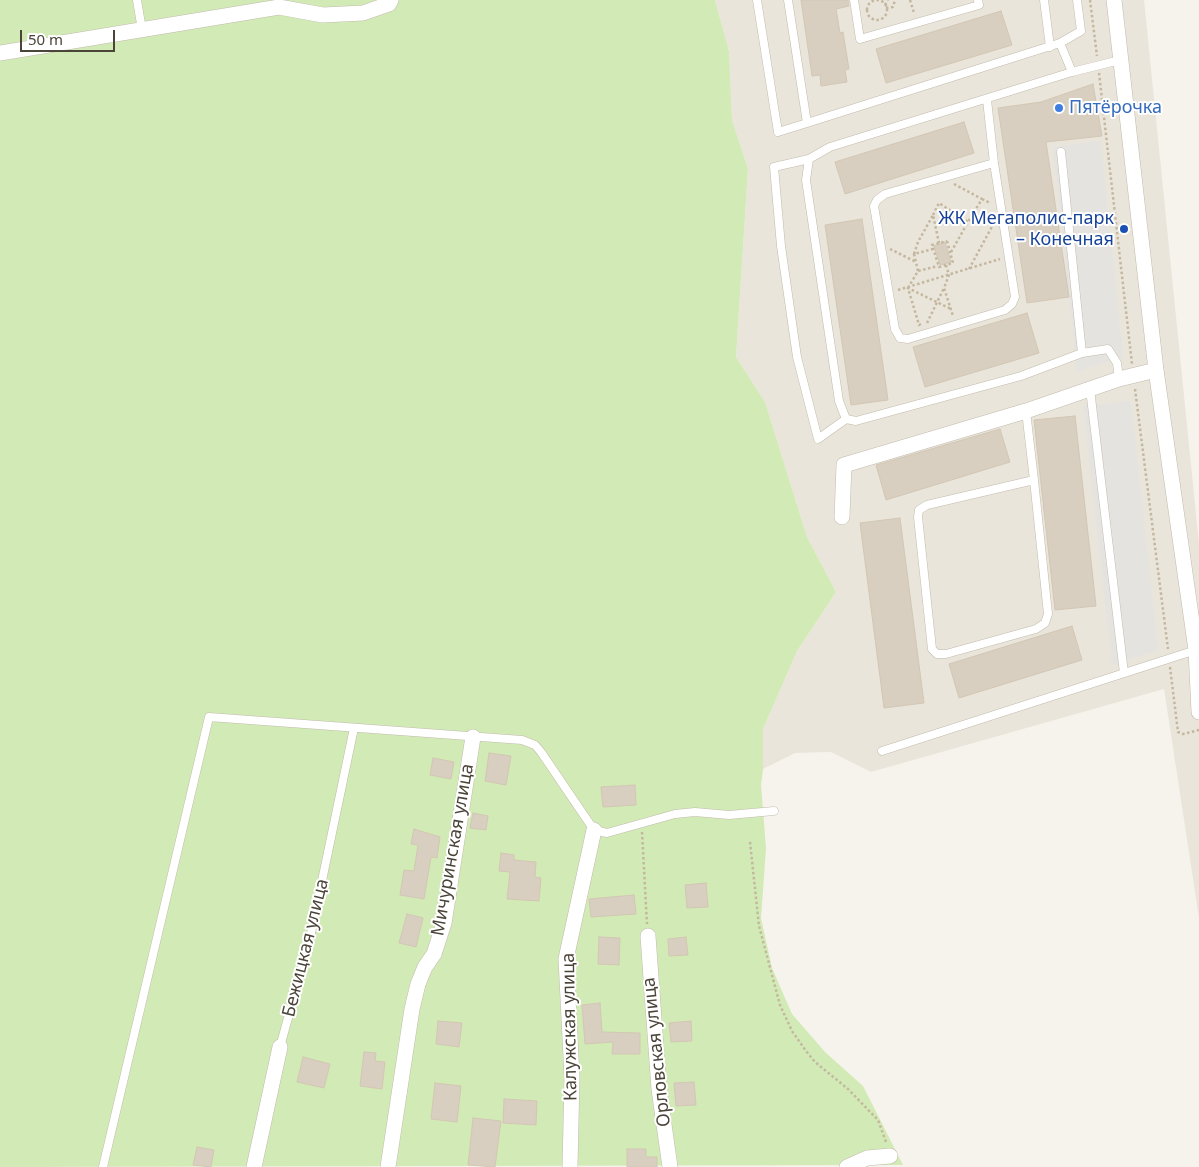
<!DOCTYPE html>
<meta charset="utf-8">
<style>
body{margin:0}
#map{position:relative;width:1199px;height:1167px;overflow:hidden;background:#f6f3ec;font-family:"Noto Sans",sans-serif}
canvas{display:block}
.scale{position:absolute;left:20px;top:30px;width:95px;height:22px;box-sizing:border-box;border:2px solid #4b4439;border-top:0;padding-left:6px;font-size:15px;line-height:18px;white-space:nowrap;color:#4b4439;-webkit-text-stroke:4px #fff;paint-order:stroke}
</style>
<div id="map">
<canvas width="1199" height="1167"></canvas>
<div class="scale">50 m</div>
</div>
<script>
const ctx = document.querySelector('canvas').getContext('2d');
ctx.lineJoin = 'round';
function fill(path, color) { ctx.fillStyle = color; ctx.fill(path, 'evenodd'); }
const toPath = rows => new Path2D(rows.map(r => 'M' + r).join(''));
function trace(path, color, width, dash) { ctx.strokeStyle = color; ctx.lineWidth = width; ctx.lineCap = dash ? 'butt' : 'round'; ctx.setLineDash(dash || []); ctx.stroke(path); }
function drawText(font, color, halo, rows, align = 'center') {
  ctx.font = font + ' "Noto Sans",sans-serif'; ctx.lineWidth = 4; ctx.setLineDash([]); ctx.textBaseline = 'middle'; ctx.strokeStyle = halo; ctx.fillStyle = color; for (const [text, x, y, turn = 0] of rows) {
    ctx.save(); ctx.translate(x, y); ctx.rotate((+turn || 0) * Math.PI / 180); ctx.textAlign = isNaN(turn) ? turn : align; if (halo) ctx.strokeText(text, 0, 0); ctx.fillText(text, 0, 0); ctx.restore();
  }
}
fill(toPath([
 [715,0,1144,0,1199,544,1199,918,1164,689,871,772,831,752,795,753,763,769,763,729,797,651,836,592,807,537,765,402,736,357,748,169,732,120,729,51]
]), '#eae5da');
fill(toPath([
 [0,0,715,0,729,51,732,120,748,169,736,357,765,402,807,537,836,592,797,651,763,729,763,769,761,785,766,848,761,918,772,968,792,1014,825,1052,863,1086,903,1165,0,1167]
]), '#d2eab5');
fill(toPath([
 [1101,141,1123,357,1077,372,1053,147],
 [1131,401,1158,650,1112,665,1083,406]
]), '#e5e3e0');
const building = toPath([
 [801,0,848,0,849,6,836,9,840,33,843,32,849,69,845,70,847,82,821,86,820,75,812,76,801,0],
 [1001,11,1012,45,886,83,876,49,1001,11],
 [1093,84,1102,136,1046,142,1069,297,1027,303,998,108,1041,102,1093,84],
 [964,122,974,153,845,194,835,162,964,122],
 [862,219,888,400,851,405,825,225,862,219],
 [945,242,951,262,940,265,934,246,945,242],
 [1027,313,1039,353,925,387,913,347,1027,313],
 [1075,416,1096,606,1055,610,1034,420,1075,416],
 [1000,429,1010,462,886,500,876,465,1000,429],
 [900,518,924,703,884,708,860,523,900,518],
 [1072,626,1082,660,959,698,949,664,1072,626],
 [489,753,511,756,506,785,485,781,489,753],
 [433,758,454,762,451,779,430,775,433,758],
 [635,785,636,805,603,807,601,787,635,785],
 [473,813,488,816,486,830,470,828,473,813],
 [414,829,440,837,437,858,431,857,424,899,400,895,404,870,414,871,418,845,411,844,414,829],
 [501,853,514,855,514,860,536,862,535,877,541,878,539,901,507,899,510,872,499,871,501,853],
 [706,883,708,907,687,908,685,885,706,883],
 [634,895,636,914,591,917,589,899,634,895],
 [407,914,423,918,416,947,399,943,407,914],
 [599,937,620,938,619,965,598,964,599,937],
 [686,937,688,955,669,956,668,939,686,937],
 [600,1003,602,1032,640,1033,640,1054,612,1054,613,1042,585,1044,582,1005,600,1003],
 [438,1021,462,1023,459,1047,436,1044,438,1021],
 [691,1021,692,1041,671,1042,669,1023,691,1021],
 [364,1052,376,1053,375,1061,385,1062,382,1089,360,1086,364,1052],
 [303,1057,330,1064,324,1088,297,1082,303,1057],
 [694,1082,696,1105,676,1106,674,1083,694,1082],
 [435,1083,461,1086,457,1122,431,1119,435,1083],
 [504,1099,537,1101,536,1125,503,1123,504,1099],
 [473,1118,501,1121,495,1167,468,1165,473,1118],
 [197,1147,214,1150,211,1167,193,1165,197,1147],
 [627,1149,646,1149,646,1157,657,1157,657,1167,627,1167,627,1149]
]);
fill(building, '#d8cfc1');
trace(building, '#d3c7b4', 1);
const service = toPath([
 [137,0,142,30],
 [757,0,778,132,807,123],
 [788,0,807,123,1060,43,1081,31,1077,0],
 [854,0,860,39,979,5,978,0],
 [1044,0,1050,47],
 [1060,43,1072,72],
 [987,100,994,163,1015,297,1012,304,1005,310,908,339,900,338,895,329,874,206,877,200,885,194,994,163],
 [1061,152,1082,353,1108,349,1117,363,1119,379],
 [809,159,774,167,781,246,797,357,818,439,846,419,856,421,1021,376,1082,353],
 [1090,389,1124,673],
 [1026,411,1034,480,1048,614,1045,623,1036,629,946,654,937,654,932,649,918,517,919,510,927,505,1034,480],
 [846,419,839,401,806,180,809,159,830,147,1072,72,1120,60],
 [882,751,1196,650],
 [280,1047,310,938,354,728],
 [103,1167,209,717,522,740,535,745,541,752,594,830,607,833,675,814,695,812,729,815,774,811]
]);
const minor = toPath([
 [1114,0,1156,370,1196,650,1199,712],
 [0,53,279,7,323,15,363,13,389,4,391,0],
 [842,517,844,465,1026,411,1119,379,1156,370],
 [648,936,659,1089,670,1167],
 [254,1167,280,1047],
 [388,1167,412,1009,418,984,425,967,434,954,444,923,473,737],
 [570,1167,572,1077,566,959,594,830],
 [847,1167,867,1158,890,1156]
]);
trace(service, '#c2bbae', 9);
trace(minor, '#c2bbae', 16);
trace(toPath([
 [910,0,914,13],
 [1090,0,1097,56],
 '867 10a10 10 0 1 1 20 0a10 10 0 1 1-20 0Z',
 [885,5,888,0],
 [886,8,893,7,895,0],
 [1099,73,1132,364],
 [954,184,982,199,968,222],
 [982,199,990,203],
 [933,215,939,203,968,222,950,254],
 [970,221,993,213],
 [947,241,953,263,939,267,932,245,947,241],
 [890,249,916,262],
 [914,254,918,242,933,215,939,243],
 [946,265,949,275,944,288,953,316],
 [969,269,994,223],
 [918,271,914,254,933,249],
 [908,288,918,271,938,266],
 [898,290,1000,259],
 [927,323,944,288],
 [921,324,919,325,908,288,951,309],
 [1135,389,1168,649],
 [1170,667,1178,732,1183,734,1199,730],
 [642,832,647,924],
 [750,842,759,926,780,1005,792,1031,806,1051,815,1062,848,1089,878,1120,886,1142]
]), '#c4b79f', 2.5, [2.5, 2.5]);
trace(service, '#fff', 8);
trace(minor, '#fff', 15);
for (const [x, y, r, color] of [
 [1059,108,5,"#3f7fe0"],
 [1124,229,5,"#1a4fb4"]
]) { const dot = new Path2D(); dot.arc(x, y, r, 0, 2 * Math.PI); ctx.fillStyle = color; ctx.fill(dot); trace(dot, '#fff', 2); }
drawText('18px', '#366cbe', '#fff', [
 ["Пятёрочка",1069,108]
], 'left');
drawText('18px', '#164399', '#fff', [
 ["ЖК Мегаполис-парк",1114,219],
 ["– Конечная",1114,240]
], 'right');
drawText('18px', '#4b4439', '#fff', [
 ["Мичуринская улица",453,850,-80],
 ["Бежицкая улица",306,948,-76],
 ["Калужская улица",570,1027,-91],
 ["Орловская улица",657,1052,-96]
]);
</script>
